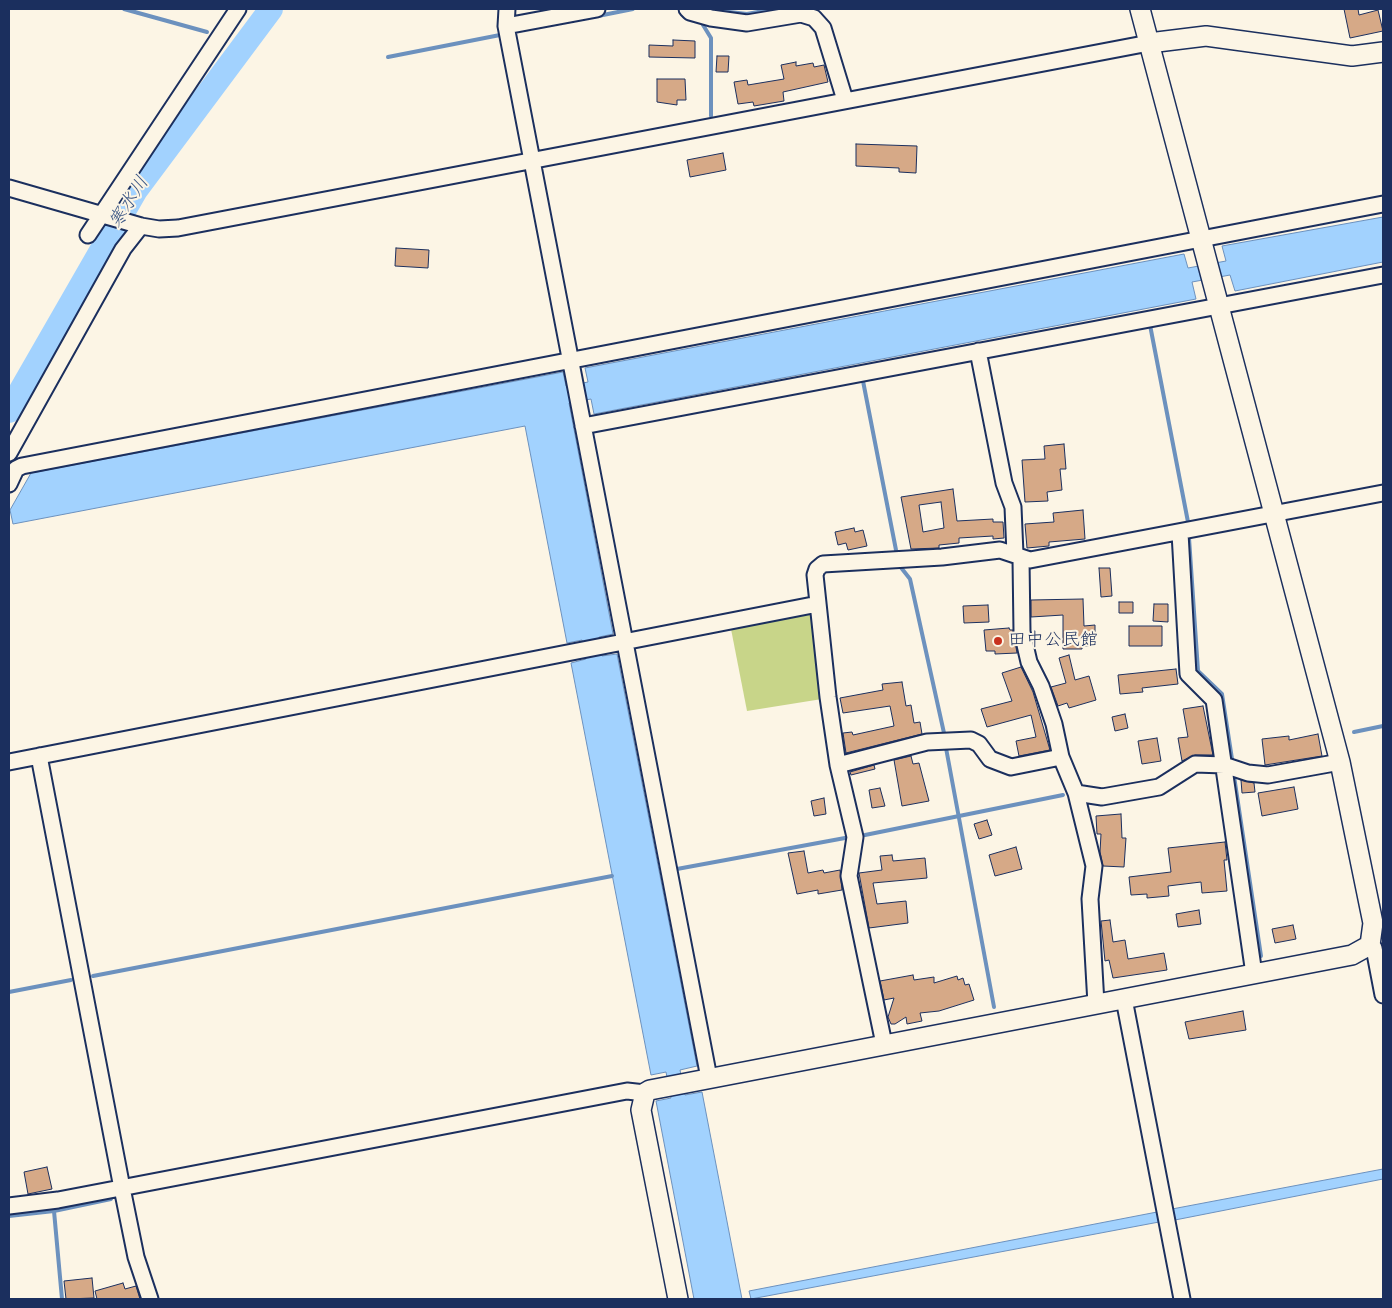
<!DOCTYPE html>
<meta charset="utf-8">
<style>
body{margin:0}
#map{position:relative;width:1392px;height:1308px;overflow:hidden;background:#fcf5e5;font-family:Mynerve,sans-serif}
canvas{display:block}
.frame{position:absolute;inset:0;border:10px solid #1b2f5e;pointer-events:none}
</style>
<div id="map">
<canvas width="1392" height="1308"></canvas>
<div class="frame"></div>
</div>
<script>
const ctx = document.querySelector('canvas').getContext('2d');
ctx.lineJoin = 'round';
function fill(path, color) { ctx.fillStyle = color; ctx.fill(path, 'evenodd'); }
const toPath = rows => new Path2D(rows.map(r => 'M' + r).join(''));
function trace(path, color, width, dash) { ctx.strokeStyle = color; ctx.lineWidth = width; ctx.lineCap = dash ? 'butt' : 'round'; ctx.setLineDash(dash || []); ctx.stroke(path); }
function drawText(font, color, halo, rows, align = 'center') {
  ctx.font = font + ' Mynerve,"Klee One",sans-serif'; ctx.lineWidth = 4; ctx.setLineDash([]); ctx.textBaseline = 'middle'; ctx.strokeStyle = halo; ctx.fillStyle = color; for (const [text, x, y, turn = 0] of rows) {
    ctx.save(); ctx.translate(x, y); ctx.rotate((+turn || 0) * Math.PI / 180); ctx.textAlign = isNaN(turn) ? turn : align; if (halo) ctx.strokeText(text, 0, 0); ctx.fillText(text, 0, 0); ctx.restore();
  }
}
fill(toPath([
 [814,614,822,699,747,711,731,629]
]), '#c8d589');
const water = toPath([
 [1383,217,1383,262,1235,291,1230,275,1192,282,1196,299,594,414,591,399,569,403,613,634,599,637,602,656,617,654,697,1066,680,1070,685,1095,702,1092,742,1299,694,1299,656,1101,671,1098,666,1072,651,1075,571,663,586,659,582,640,567,643,525,426,13,524,10,510,31,473,563,372,566,386,568,386,588,382,585,368,1184,254,1188,268,1226,261,1222,246,1383,217],
 [1383,1169,1383,1179,1175,1220,1172,1209,1383,1169],
 [1157,1212,1159,1222,751,1299,749,1291,1157,1212]
]);
fill(water, '#a2d2fe');
trace(water, '#6c91be', 1);
trace(toPath([
 [124,9,207,32],
 [703,9,747,14,774,9],
 [598,16,633,9],
 [700,20,711,38,711,116],
 [388,57,500,35],
 [1150,325,1188,522],
 [863,381,896,550],
 [1189,538,1198,671,1222,694,1232,759],
 [899,565,910,579,944,733],
 [1354,732,1383,726],
 [946,748,994,1007],
 [1234,776,1261,956],
 [865,835,1063,795],
 [677,869,845,838],
 [93,976,612,876],
 [9,992,71,980],
 [54,1211,62,1299],
 [9,1216,54,1211,111,1199]
]), '#6c91be', 4);
trace(toPath([
 [9,411,136,190,271,9]
]), '#a2d2fe', 24);
const building = toPath([
 [1344,9,1358,9,1359,15,1378,10,1383,31,1350,38,1344,9],
 [673,40,695,41,695,58,649,57,649,45,673,46,673,40],
 [717,56,729,56,728,72,716,72,717,56],
 [796,62,796,66,813,63,814,67,824,65,828,82,783,92,784,101,754,106,753,102,738,104,734,82,747,80,748,85,784,79,781,65,796,62],
 [657,79,685,79,686,100,677,100,677,105,657,102,657,79],
 [856,144,917,146,916,173,899,172,899,168,856,166,856,144],
 [723,153,726,170,690,177,687,160,723,153],
 [396,248,429,250,428,268,395,266,396,248],
 [1064,444,1066,469,1060,469,1062,490,1047,492,1048,501,1025,502,1022,460,1045,459,1044,446,1064,444],
 [953,489,957,521,993,519,993,522,1003,522,1004,538,993,539,993,536,959,538,959,543,939,545,939,548,911,549,901,497,953,489],
 [941,502,944,528,923,532,919,505,941,502],
 [1083,510,1085,539,1049,542,1049,546,1027,548,1025,524,1054,522,1053,513,1083,510],
 [854,528,855,532,863,530,867,546,848,550,846,543,838,545,835,532,854,528],
 [1099,568,1110,568,1112,596,1101,597,1099,568],
 [1083,599,1084,626,1095,625,1095,646,1082,646,1082,649,1063,649,1063,615,1031,617,1031,600,1083,599],
 [1119,602,1133,602,1133,613,1119,613,1119,602],
 [1154,604,1168,604,1168,622,1153,621,1154,604],
 [988,605,989,622,964,623,963,606,988,605],
 [1129,626,1162,626,1162,646,1129,646,1129,626],
 [1009,628,1010,630,1013,630,1017,653,995,654,995,651,986,651,984,630,1009,628],
 [1069,655,1075,680,1089,676,1096,700,1069,708,1067,703,1058,706,1051,687,1066,683,1059,658,1069,655],
 [1021,667,1033,692,1050,750,1019,756,1016,741,1036,737,1031,715,987,727,981,709,1012,701,1002,673,1021,667],
 [1176,669,1178,684,1142,688,1143,692,1120,694,1118,675,1176,669],
 [902,682,906,706,911,705,914,723,920,722,922,734,846,753,843,733,852,732,853,735,894,726,890,706,843,713,840,698,883,690,882,684,902,682],
 [1203,706,1213,755,1195,755,1182,761,1178,738,1188,737,1183,709,1203,706],
 [1125,714,1128,728,1115,731,1112,717,1125,714],
 [1318,734,1322,756,1265,765,1262,739,1289,736,1289,740,1318,734],
 [1157,738,1161,761,1142,764,1138,741,1157,738],
 [911,756,913,764,919,763,929,801,902,806,894,760,911,756],
 [874,765,875,769,851,775,850,772,874,765],
 [1241,780,1254,783,1255,792,1242,793,1241,780],
 [1294,787,1298,809,1262,816,1258,793,1294,787],
 [880,788,885,806,872,808,869,790,880,788],
 [824,798,826,814,814,816,811,801,824,798],
 [1121,814,1122,838,1126,838,1124,867,1103,866,1100,852,1101,834,1097,834,1096,816,1121,814],
 [987,820,992,835,979,839,974,824,987,820],
 [1225,842,1227,860,1224,860,1227,891,1202,893,1201,882,1168,886,1169,896,1147,898,1147,894,1131,895,1129,877,1171,872,1168,848,1225,842],
 [1016,847,1022,869,995,876,989,855,1016,847],
 [804,851,808,873,823,870,824,873,840,870,842,890,818,894,818,890,797,894,788,853,804,851],
 [892,855,893,861,925,858,927,878,873,883,877,904,906,901,908,923,869,928,859,873,882,870,880,856,892,855],
 [1199,910,1201,924,1178,927,1176,914,1199,910],
 [1110,920,1113,942,1125,940,1128,959,1164,953,1167,970,1113,978,1109,960,1105,961,1101,921,1110,920],
 [1293,925,1296,939,1275,943,1272,929,1293,925],
 [913,975,914,980,934,977,934,983,957,976,958,980,963,978,965,985,969,984,974,1000,939,1011,920,1013,922,1021,907,1024,906,1017,895,1024,891,1024,888,1017,894,998,884,1000,880,981,913,975],
 [1243,1011,1246,1030,1189,1039,1185,1022,1243,1011],
 [47,1167,52,1189,28,1194,24,1172,47,1167],
 [92,1278,94,1298,66,1299,64,1281,92,1278],
 [123,1283,125,1289,136,1286,140,1299,97,1299,95,1291,123,1283]
]);
fill(building, '#d6a987');
trace(building, '#1b2f5e', 1);
const minor = toPath([
 [507,9,506,26,709,1078],
 [687,9,690,12,711,18,747,23,801,14,814,18,823,28,845,100],
 [506,26,597,9],
 [9,188,141,226,159,229,178,228,1149,43],
 [88,235,238,9],
 [978,351,1004,483,1013,507,1015,554],
 [583,426,1383,275],
 [9,453,123,249,141,226],
 [9,484,16,469,22,466,1383,204],
 [1180,533,1188,674,1214,700,1254,974],
 [1021,559,1022,632,1029,662,1041,686,1054,724,1061,757,1076,793,1094,866,1090,899,1096,1004],
 [39,756,122,1188,136,1257,150,1299],
 [9,762,818,604],
 [838,765,927,742,971,740,979,744,990,759,1011,767,1061,757],
 [1076,793,1102,797,1159,787,1195,764,1224,765,1248,773,1268,775,1340,762],
 [1374,948,1383,995],
 [1124,999,1182,1299],
 [884,1044,849,876,855,837,838,765,828,697,815,575,817,569,823,564,942,557,1000,550,1030,560,1383,493],
 [9,1206,58,1200,627,1091,645,1093]
]);
const tertiary = toPath([
 [1149,43,1206,36,1352,56,1383,52],
 [678,1299,641,1110,645,1093,650,1090,1352,955,1370,945,1373,923,1340,762,1140,9]
]);
trace(minor, '#1b2f5e', 19);
trace(tertiary, '#1b2f5e', 22);
trace(minor, '#fcf5e5', 15);
trace(tertiary, '#fcf5e5', 19);
for (const [x, y, r, color] of [
 [998,641,5,"#c8321e"]
]) { const dot = new Path2D(); dot.arc(x, y, r, 0, 2 * Math.PI); ctx.fillStyle = color; ctx.fill(dot); trace(dot, '#fcf5e5', 2); }
drawText('18px', '#1b2f5e', '#fcf5e5', [
 ["田中公民館",1008,641]
], 'left');
drawText('italic 19px', '#3d5886', '#fcf5e5', [
 ["寒水川",130,203,-58]
]);
</script>
